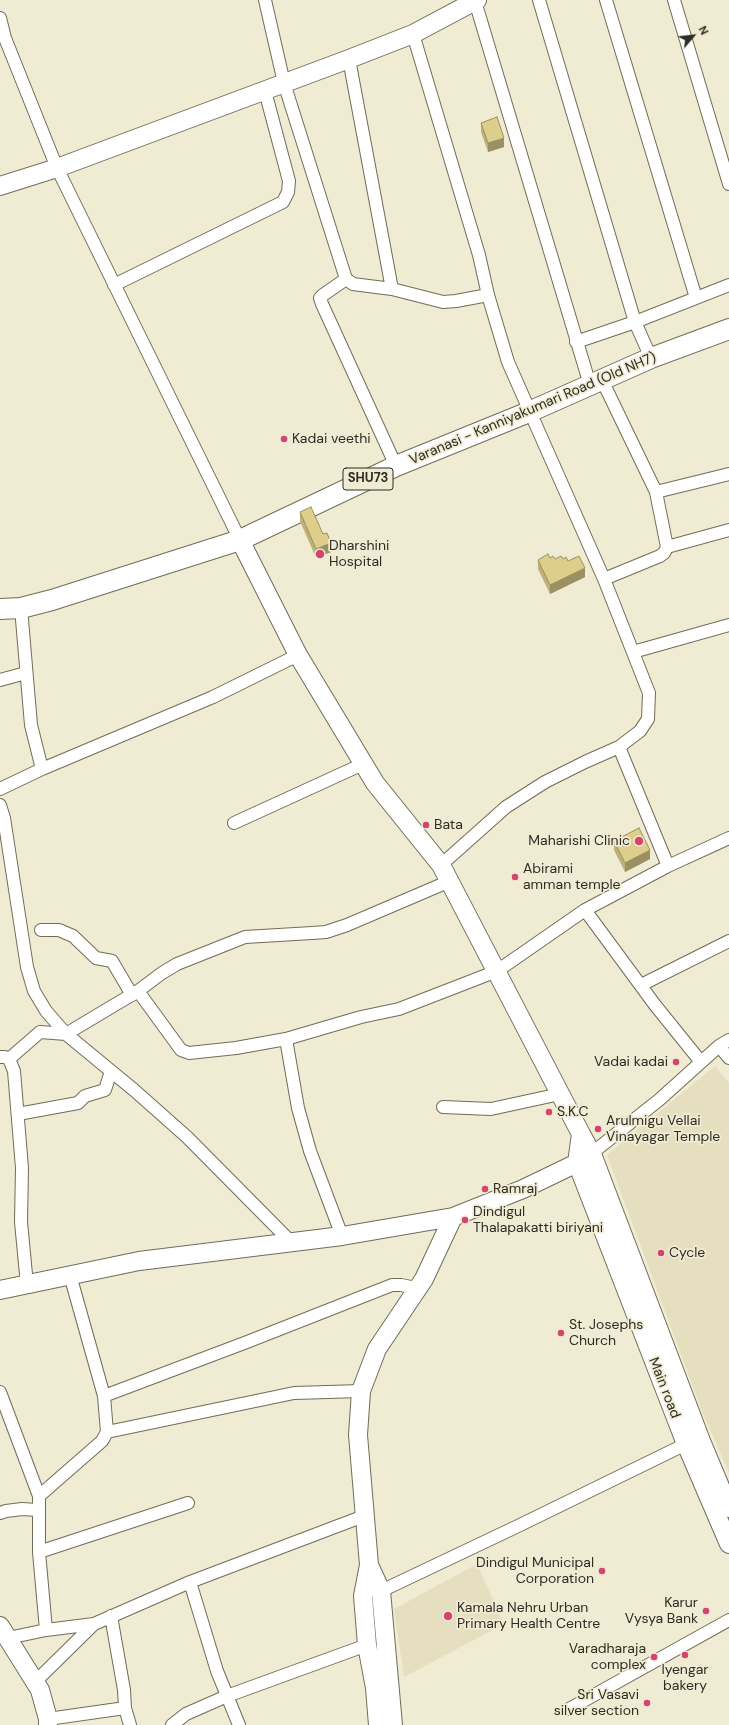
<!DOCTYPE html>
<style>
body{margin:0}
#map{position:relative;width:729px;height:1725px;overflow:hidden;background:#f0ebd3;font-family:"DM Sans",sans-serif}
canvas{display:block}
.north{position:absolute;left:673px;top:16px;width:40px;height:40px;-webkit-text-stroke:3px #f0ebd3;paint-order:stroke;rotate:62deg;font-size:11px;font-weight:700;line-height:16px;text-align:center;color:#2e2c23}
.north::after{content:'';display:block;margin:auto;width:14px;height:18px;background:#2e2c23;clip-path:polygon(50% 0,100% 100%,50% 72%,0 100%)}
</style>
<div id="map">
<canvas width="729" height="1725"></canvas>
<div class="north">N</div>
</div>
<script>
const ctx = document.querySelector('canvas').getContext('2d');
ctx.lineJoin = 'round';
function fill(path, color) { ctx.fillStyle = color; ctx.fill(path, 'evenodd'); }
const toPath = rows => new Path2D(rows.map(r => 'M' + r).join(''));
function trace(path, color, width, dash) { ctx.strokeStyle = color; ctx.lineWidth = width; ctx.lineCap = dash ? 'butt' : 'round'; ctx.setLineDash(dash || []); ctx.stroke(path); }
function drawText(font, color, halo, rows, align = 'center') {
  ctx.font = font + ' "DM Sans",sans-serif'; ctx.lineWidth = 3.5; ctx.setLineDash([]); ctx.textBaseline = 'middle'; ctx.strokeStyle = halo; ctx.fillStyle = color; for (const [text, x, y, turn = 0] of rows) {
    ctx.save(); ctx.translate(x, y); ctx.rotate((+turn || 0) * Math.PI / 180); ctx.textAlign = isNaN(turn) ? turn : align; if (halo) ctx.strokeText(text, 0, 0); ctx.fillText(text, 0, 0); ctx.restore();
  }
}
fill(toPath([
 [715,1066,729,1083,729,1473,702,1411,607,1155],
 [477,1564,504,1624,404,1677,394,1609]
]), '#e5debf');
const street = toPath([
 [265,0,284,83,346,279,353,284,392,289,443,302,456,301,488,295],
 [539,0,635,322,651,358],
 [606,0,696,298],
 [674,0,729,184],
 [475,1,590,385],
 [0,18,5,38,57,168,240,540],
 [413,34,479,255,488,295,508,362,604,579,649,693,648,719,640,731,619,747,668,866],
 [349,59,392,289],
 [346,279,323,295,320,298,322,304,396,466],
 [114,285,283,202,288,192,289,181,265,91],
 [576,342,635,322,729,285],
 [602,380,656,492,667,547,664,553,660,556,604,579],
 [656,492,729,474],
 [667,547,729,530],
 [21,608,31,725,42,769],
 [633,652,729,625],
 [0,680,26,673],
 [0,789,42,769,213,697,298,655],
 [0,805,4,818,27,967,34,991,46,1011,66,1034,134,1090,187,1137,292,1243],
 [234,823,363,764],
 [441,865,506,807,545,782,585,762,619,747],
 [585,910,655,1005,701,1062],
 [41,930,59,930,73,936,96,958,112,961,132,995],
 [641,985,729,941],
 [138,991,181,1050,189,1053,236,1048,286,1039],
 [719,1046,729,1058],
 [0,1057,5,1057,9,1059,14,1071,22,1168,21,1222,27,1285],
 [9,1059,40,1032,66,1034,138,991,162,973,177,964,245,937,312,933,326,932,347,925,450,881],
 [443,1107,491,1109,560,1094],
 [18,1114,78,1103,85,1096,105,1090,111,1071],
 [587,1157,659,1100,719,1046,729,1040],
 [342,1236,310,1151,298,1108,286,1039,361,1017,399,1009,497,971,585,910,668,866,729,838],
 [0,1392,39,1496],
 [104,1396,247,1342,392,1285,401,1285,416,1288],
 [107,1432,294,1393,361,1391],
 [0,1513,6,1511,22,1509,38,1510],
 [39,1552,188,1503],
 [190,1582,217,1671,239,1725],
 [381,1591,518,1526,686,1444,692,1442],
 [111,1616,124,1690,125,1708,130,1725],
 [46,1630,39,1552,39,1496,102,1441,107,1432,104,1396,70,1275],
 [8,1638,46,1630,94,1624,190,1582,364,1516],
 [35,1682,94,1624],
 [569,1709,729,1620],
 [48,1719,125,1708],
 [172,1725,186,1714,227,1696,367,1645]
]);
const secondary = toPath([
 [0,186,57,168,349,59,413,34,477,0],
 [240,540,298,655,375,783,441,865,581,1134,577,1163,686,1444,729,1544],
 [581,1134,592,1154,701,1441,729,1508],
 [0,1290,139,1261,342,1236,453,1217,523,1189,577,1163],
 [369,1565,381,1591,393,1725],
 [0,1626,40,1690,48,1719,48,1725],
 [378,1725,375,1688,367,1645,363,1596,369,1565,358,1435,361,1391,377,1349,424,1279,453,1217]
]);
const primary = toPath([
 [0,609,21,608,52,600,240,540,396,466,529,412,651,358,729,329]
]);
trace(street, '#716c57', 14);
trace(secondary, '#716c57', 20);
trace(primary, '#716c57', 22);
trace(street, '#fff', 12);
trace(secondary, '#fff', 18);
trace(primary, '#fff', 20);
fill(toPath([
 [481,123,504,147,488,152,481,132],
 [300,512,331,552,316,558,300,521],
 [550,558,555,559,563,559,568,561,585,577,550,594,538,569,538,560],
 [614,841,650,859,625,872,614,850]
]), '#beb178');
fill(toPath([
 [504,138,504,147,488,152,488,143],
 [331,543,331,552,316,558,316,549],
 [585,568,585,577,550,594,550,585],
 [650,850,650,859,625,872,625,863]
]), '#9b9062');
const building = toPath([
 [497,117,504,138,488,143,481,123,497,117],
 [311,507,323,534,327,533,331,543,316,549,300,512,311,507],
 [548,554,550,558,553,556,555,559,561,556,563,559,566,557,568,561,579,556,585,568,550,585,538,560,548,554],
 [639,828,650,850,625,863,614,841,639,828]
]);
fill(building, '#ddce8c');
trace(building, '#9b9062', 1);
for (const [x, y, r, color] of [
 [284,439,4,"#d3446e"],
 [320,554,5,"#d3446e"],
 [426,825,4,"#d3446e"],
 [639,841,5,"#d3446e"],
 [515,877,4,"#d3446e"],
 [676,1062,4,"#d3446e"],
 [549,1112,4,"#d3446e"],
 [598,1129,4,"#d3446e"],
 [485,1189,4,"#d3446e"],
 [465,1220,4,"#d3446e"],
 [661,1253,4,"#d3446e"],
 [561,1333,4,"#d3446e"],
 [602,1571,4,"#d3446e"],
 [706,1611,4,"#d3446e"],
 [448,1616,5,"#d3446e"],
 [685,1655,4,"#d3446e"],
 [654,1657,4,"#d3446e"],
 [647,1703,4,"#d3446e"]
]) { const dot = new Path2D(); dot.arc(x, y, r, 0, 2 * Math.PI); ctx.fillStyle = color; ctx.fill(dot); trace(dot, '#f0ebd3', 1.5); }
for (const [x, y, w] of [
 [368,479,50]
]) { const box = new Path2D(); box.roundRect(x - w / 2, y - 11, w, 22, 3); ctx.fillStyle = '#f0ebd3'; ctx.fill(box); trace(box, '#2e2c23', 1); }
drawText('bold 13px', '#2e2c23', null, [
 ["SHU73",368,479]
]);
drawText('14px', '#2e2c23', '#f0ebd3', [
 ["Varanasi - Kanniyakumari Road (Old NH7)",533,409,-23],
 ["Main road",664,1388,69]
]);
drawText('14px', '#2e2c23', '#f0ebd3', [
 ["Kadai veethi",292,439],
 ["Dharshini",329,546],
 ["Hospital",329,562],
 ["Bata",434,825],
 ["Maharishi Clinic",630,841,"right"],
 ["Abirami",523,869],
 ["amman temple",523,885],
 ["Vadai kadai",668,1062,"right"],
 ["S.K.C",557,1112],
 ["Arulmigu Vellai",606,1121],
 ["Vinayagar Temple",606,1137],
 ["Ramraj",493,1189],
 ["Dindigul",473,1212],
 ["Thalapakatti biriyani",473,1228],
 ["Cycle",669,1253],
 ["St. Josephs",569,1325],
 ["Church",569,1341],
 ["Dindigul Municipal",594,1563,"right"],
 ["Corporation",594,1579,"right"],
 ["Karur",698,1603,"right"],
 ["Vysya Bank",698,1619,"right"],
 ["Kamala Nehru Urban",457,1608],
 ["Primary Health Centre",457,1624],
 ["Varadharaja",646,1649,"right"],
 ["complex",646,1665,"right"],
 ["Iyengar",685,1670,"center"],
 ["bakery",685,1686,"center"],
 ["Sri Vasavi",639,1695,"right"],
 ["silver section",639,1711,"right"]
], 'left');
</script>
